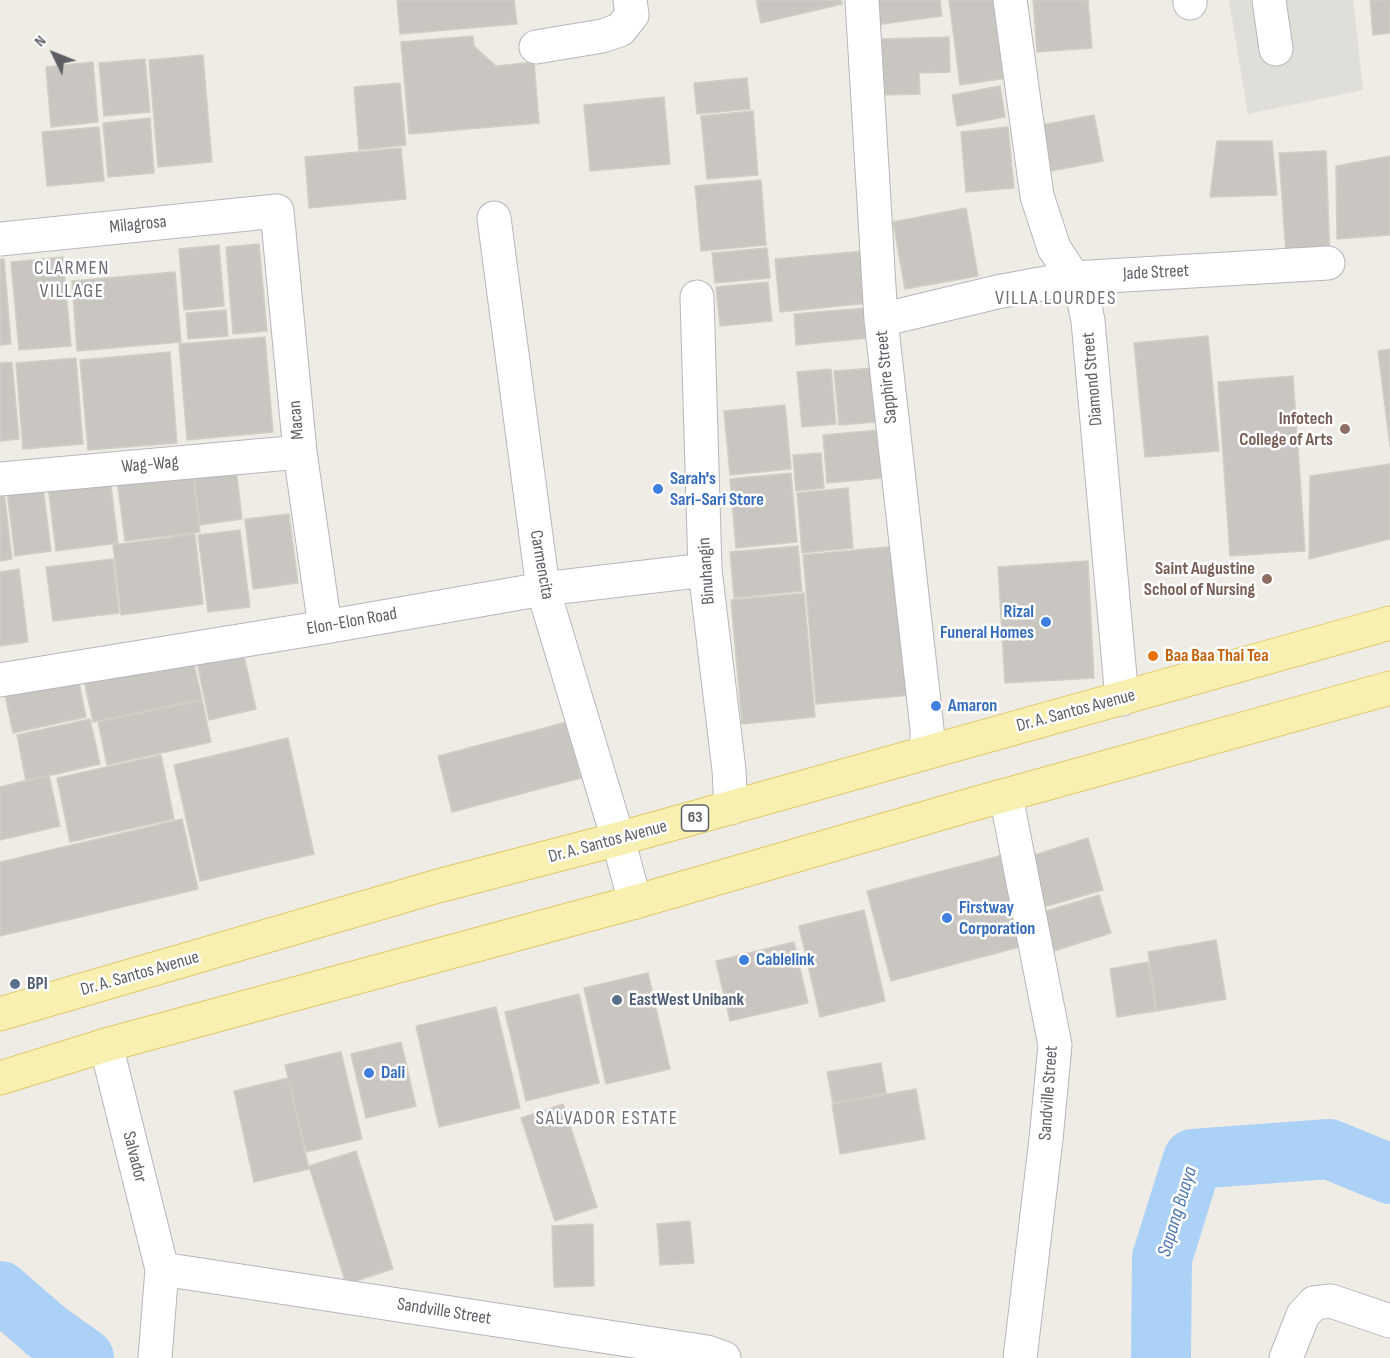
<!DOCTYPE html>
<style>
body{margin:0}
#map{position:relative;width:1390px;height:1358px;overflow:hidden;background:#eeece5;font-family:"Sofia Sans Condensed",sans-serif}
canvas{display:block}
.north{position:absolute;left:24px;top:24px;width:60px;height:60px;-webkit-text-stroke:4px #fff;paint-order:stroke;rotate:313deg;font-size:16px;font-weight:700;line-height:24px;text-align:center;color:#5d5f64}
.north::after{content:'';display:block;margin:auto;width:21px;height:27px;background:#5d5f64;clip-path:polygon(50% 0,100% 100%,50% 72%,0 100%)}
</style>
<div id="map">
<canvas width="1390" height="1358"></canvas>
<div class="north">N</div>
</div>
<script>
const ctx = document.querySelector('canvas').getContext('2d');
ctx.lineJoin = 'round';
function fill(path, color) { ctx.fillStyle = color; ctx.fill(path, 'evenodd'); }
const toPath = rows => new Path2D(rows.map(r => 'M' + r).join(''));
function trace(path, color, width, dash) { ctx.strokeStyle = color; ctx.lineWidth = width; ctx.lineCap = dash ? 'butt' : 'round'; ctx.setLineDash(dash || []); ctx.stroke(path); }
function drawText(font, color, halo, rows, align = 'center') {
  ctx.font = font + ' "Sofia Sans Condensed",sans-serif'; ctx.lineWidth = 5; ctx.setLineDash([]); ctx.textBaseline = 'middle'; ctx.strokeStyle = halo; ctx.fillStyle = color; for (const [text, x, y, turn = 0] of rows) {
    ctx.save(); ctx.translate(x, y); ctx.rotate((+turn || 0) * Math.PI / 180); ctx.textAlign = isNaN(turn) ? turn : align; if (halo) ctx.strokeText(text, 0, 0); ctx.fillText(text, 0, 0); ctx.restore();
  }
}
fill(toPath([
 [1229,0,1353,0,1363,90,1248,114]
]), '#dfded9');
trace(toPath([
 [0,1291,46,1331,84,1358],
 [1161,1358,1162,1258,1193,1159,1329,1149,1390,1174]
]), '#acd1f6', 60);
const building = toPath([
 [397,0,514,0,517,24,400,34,397,0],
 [756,0,841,0,842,4,761,23,756,0],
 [872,0,940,0,942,16,875,25,872,0],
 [949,0,997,0,1007,78,960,85,949,0],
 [1033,0,1088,0,1092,48,1037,52,1033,0],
 [1370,0,1390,0,1390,33,1373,35,1370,0],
 [473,36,474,46,496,66,534,62,539,123,409,134,401,42,473,36],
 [949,37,950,72,919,73,920,94,882,95,881,39,949,37],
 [203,55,212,162,158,167,149,60,203,55],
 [145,59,150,112,104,116,99,63,145,59],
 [93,62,98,122,51,127,46,67,93,62],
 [747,78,750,109,697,114,694,83,747,78],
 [400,83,406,145,359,150,354,87,400,83],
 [1000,86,1005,117,957,126,952,95,1000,86],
 [664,97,670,164,590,171,584,105,664,97],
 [753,111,758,175,707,179,701,116,753,111],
 [1094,115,1103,161,1051,171,1042,125,1094,115],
 [150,118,154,173,108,177,103,123,150,118],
 [99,127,104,181,47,186,42,132,99,127],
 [1008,127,1014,188,966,192,961,132,1008,127],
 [1217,141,1272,141,1277,195,1210,197,1217,141],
 [401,148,406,199,309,208,305,157,401,148],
 [1326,151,1330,260,1286,255,1279,153,1326,151],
 [1390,156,1390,235,1337,239,1336,166,1390,156],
 [761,180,766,245,701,251,695,186,761,180],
 [966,208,978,276,905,289,893,222,966,208],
 [259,244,267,331,233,334,226,247,259,244],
 [219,245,224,306,184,310,179,249,219,245],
 [767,248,770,278,715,283,712,253,767,248],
 [864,251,869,303,780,312,775,259,864,251],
 [63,257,71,346,19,350,11,262,63,257],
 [0,259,4,259,11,344,0,345,0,259],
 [175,272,181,342,77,351,72,281,175,272],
 [768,282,772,321,720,326,716,287,768,282],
 [866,308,869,338,796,345,794,314,866,308],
 [226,310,228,336,188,339,186,313,226,310],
 [1208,336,1219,451,1145,457,1134,343,1208,336],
 [265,337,273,432,187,440,179,344,265,337],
 [1390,349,1390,446,1378,351,1390,349],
 [170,352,177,443,88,450,80,360,170,352],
 [76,358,83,444,23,449,16,363,76,358],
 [12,362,19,439,0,441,0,363,12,362],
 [873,368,877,422,839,425,834,371,873,368],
 [831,369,836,424,802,427,797,372,831,369],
 [1293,376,1305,551,1230,556,1218,382,1293,376],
 [785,405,791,469,730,475,724,411,785,405],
 [879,430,883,478,827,483,823,435,879,430],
 [821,453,824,488,796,491,793,455,821,453],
 [1390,464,1390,539,1309,559,1310,476,1390,464],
 [236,468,242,519,200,525,194,473,236,468],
 [192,470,200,532,125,541,117,480,192,470],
 [791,473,797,542,736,548,730,479,791,473],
 [110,478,118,543,56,551,48,486,110,478],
 [43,487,51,551,15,556,7,492,43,487],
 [848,488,853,548,802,553,797,493,848,488],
 [0,491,4,491,12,559,0,561,0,491],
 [289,514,298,583,253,589,245,519,289,514],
 [240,530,250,607,208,612,198,535,240,530],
 [195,534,203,604,121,615,113,545,195,534],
 [798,546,802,591,734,598,730,552,798,546],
 [898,546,911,695,816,704,803,555,898,546],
 [113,559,119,613,53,621,46,567,113,559],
 [1088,561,1094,678,1005,683,998,567,1088,561],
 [19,569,28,642,0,646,0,572,19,569],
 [804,593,815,717,742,724,731,600,804,593],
 [241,643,256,709,209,720,195,653,241,643],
 [191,651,202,699,93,722,83,675,191,651],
 [76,669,86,717,13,733,3,685,76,669],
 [202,700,211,742,107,765,98,722,202,700],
 [90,719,100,764,26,781,17,735,90,719],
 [567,722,581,778,452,812,438,756,567,722],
 [288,738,314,854,200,881,174,765,288,738],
 [161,755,174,819,70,842,57,778,161,755],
 [49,775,60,826,0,840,0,787,49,775],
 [182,819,198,889,0,936,0,862,182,819],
 [1088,838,1103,890,1040,908,1025,858,1088,838],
 [1003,855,1027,945,891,981,867,891,1003,855],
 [1099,895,1111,933,1054,951,1043,912,1099,895],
 [864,910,885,1001,820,1017,799,926,864,910],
 [1216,940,1226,999,1157,1011,1148,952,1216,940],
 [794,942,808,1003,730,1021,716,961,794,942],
 [1148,962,1156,1011,1117,1017,1110,969,1148,962],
 [648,973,670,1069,606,1084,584,988,648,973],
 [579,994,599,1083,526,1101,505,1012,579,994],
 [496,1007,520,1108,439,1127,416,1026,496,1007],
 [401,1042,416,1106,366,1118,351,1054,401,1042],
 [341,1052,362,1139,306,1152,285,1065,341,1052],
 [881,1063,886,1093,833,1103,827,1072,881,1063],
 [288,1078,309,1169,254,1182,234,1091,288,1078],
 [916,1089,925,1139,840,1154,832,1104,916,1089],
 [563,1104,597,1207,555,1221,521,1118,563,1104],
 [356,1151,393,1269,346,1284,309,1166,356,1151],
 [690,1221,694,1263,660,1265,657,1224,690,1221],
 [593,1224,594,1286,554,1287,552,1226,593,1224]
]);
fill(building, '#c9c6c2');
trace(building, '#d2cec4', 1.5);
const minor = toPath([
 [862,0,881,320,927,729,927,752],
 [1010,0,1037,196,1054,248,1082,291,1088,321,1122,699],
 [1190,0,1190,3],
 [1269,0,1276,49],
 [536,47,602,36,620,30,632,15,630,0],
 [494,218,543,589,618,839,635,902],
 [0,239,277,211,300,452,325,627],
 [697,297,705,570,729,770,731,808],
 [881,320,997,292,1073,278,1328,263],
 [0,479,300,452],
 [0,680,325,627,543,589,705,570],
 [1006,796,1055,1045,1046,1139,1020,1358],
 [106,1045,162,1269,155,1358],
 [162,1269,707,1352,724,1358],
 [1286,1358,1303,1315,1314,1303,1331,1301,1390,1321]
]);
const major = toPath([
 [0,1014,438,886,618,839,1390,623],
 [0,1078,106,1045,635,902,977,803,1390,688]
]);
trace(minor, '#b5b7ba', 35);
trace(major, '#e3c868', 35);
trace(minor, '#fff', 33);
trace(major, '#f7f0b1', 33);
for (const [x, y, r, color] of [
 [1345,429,6,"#8d6e63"],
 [658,489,6,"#3f7fe0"],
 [1267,579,6,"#8d6e63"],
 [1046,622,6,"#3f7fe0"],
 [1153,656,6,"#e8710a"],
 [936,706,6,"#3f7fe0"],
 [947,918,6,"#3f7fe0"],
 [744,960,6,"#3f7fe0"],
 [15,984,6,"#5c6f8a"],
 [617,1000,6,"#5c6f8a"],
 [369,1073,6,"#3f7fe0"]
]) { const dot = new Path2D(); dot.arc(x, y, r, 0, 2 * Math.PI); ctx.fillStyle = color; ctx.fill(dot); trace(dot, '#fff', 2); }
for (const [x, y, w] of [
 [695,818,27]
]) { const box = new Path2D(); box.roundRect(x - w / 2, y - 13, w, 26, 4.5); ctx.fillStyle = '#fff'; ctx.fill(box); trace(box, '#5d5f64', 1.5); }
drawText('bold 16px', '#5d5f64', null, [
 ["63",695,818]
]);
drawText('18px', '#5d5f64', '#fff', [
 ["Milagrosa",138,225,-6],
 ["Jade Street",1156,273,-3],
 ["Sapphire Street",887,377,-96],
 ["Diamond Street",1093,379,-95],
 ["Macan",297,420,-95],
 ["Wag-Wag",150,465,-5],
 ["Carmencita",541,565,80],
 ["Binuhangin",707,571,-94],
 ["Elon-Elon Road",352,622,-10],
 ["Dr. A. Santos Avenue",1076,711,-15],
 ["Dr. A. Santos Avenue",608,842,-15],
 ["Dr. A. Santos Avenue",140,974,-16],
 ["Sandville Street",1049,1093,-86],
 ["Salvador",134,1157,76],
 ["Sandville Street",444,1312,9]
]);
drawText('bold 18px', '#785e54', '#fff', [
 ["Infotech",1333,419],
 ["College of Arts",1333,440],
 ["Saint Augustine",1255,569],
 ["School of Nursing",1255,590]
], 'right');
drawText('bold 18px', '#366cbe', '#fff', [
 ["Sarah's",670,479],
 ["Sari-Sari Store",670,500],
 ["Rizal",1034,612,"right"],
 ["Funeral Homes",1034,633,"right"],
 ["Amaron",948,706],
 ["Firstway",959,908],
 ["Corporation",959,929],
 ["Cablelink",756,960],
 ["Dali",381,1073]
], 'left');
drawText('bold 18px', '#c56008', '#fff', [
 ["Baa Baa Thai Tea",1165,656]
], 'left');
drawText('bold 18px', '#4e5e75', '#fff', [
 ["BPI",27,984],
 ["EastWest Unibank",629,1000]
], 'left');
ctx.letterSpacing = '1.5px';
drawText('20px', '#6e7176', '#fff', [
 ["CLARMEN",72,269],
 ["VILLAGE",72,292],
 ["VILLA LOURDES",1056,299],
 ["SALVADOR ESTATE",607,1119]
]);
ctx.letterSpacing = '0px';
drawText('italic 20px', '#4e78af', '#fff', [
 ["Sapang Buaya",1178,1212,-73]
]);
</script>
